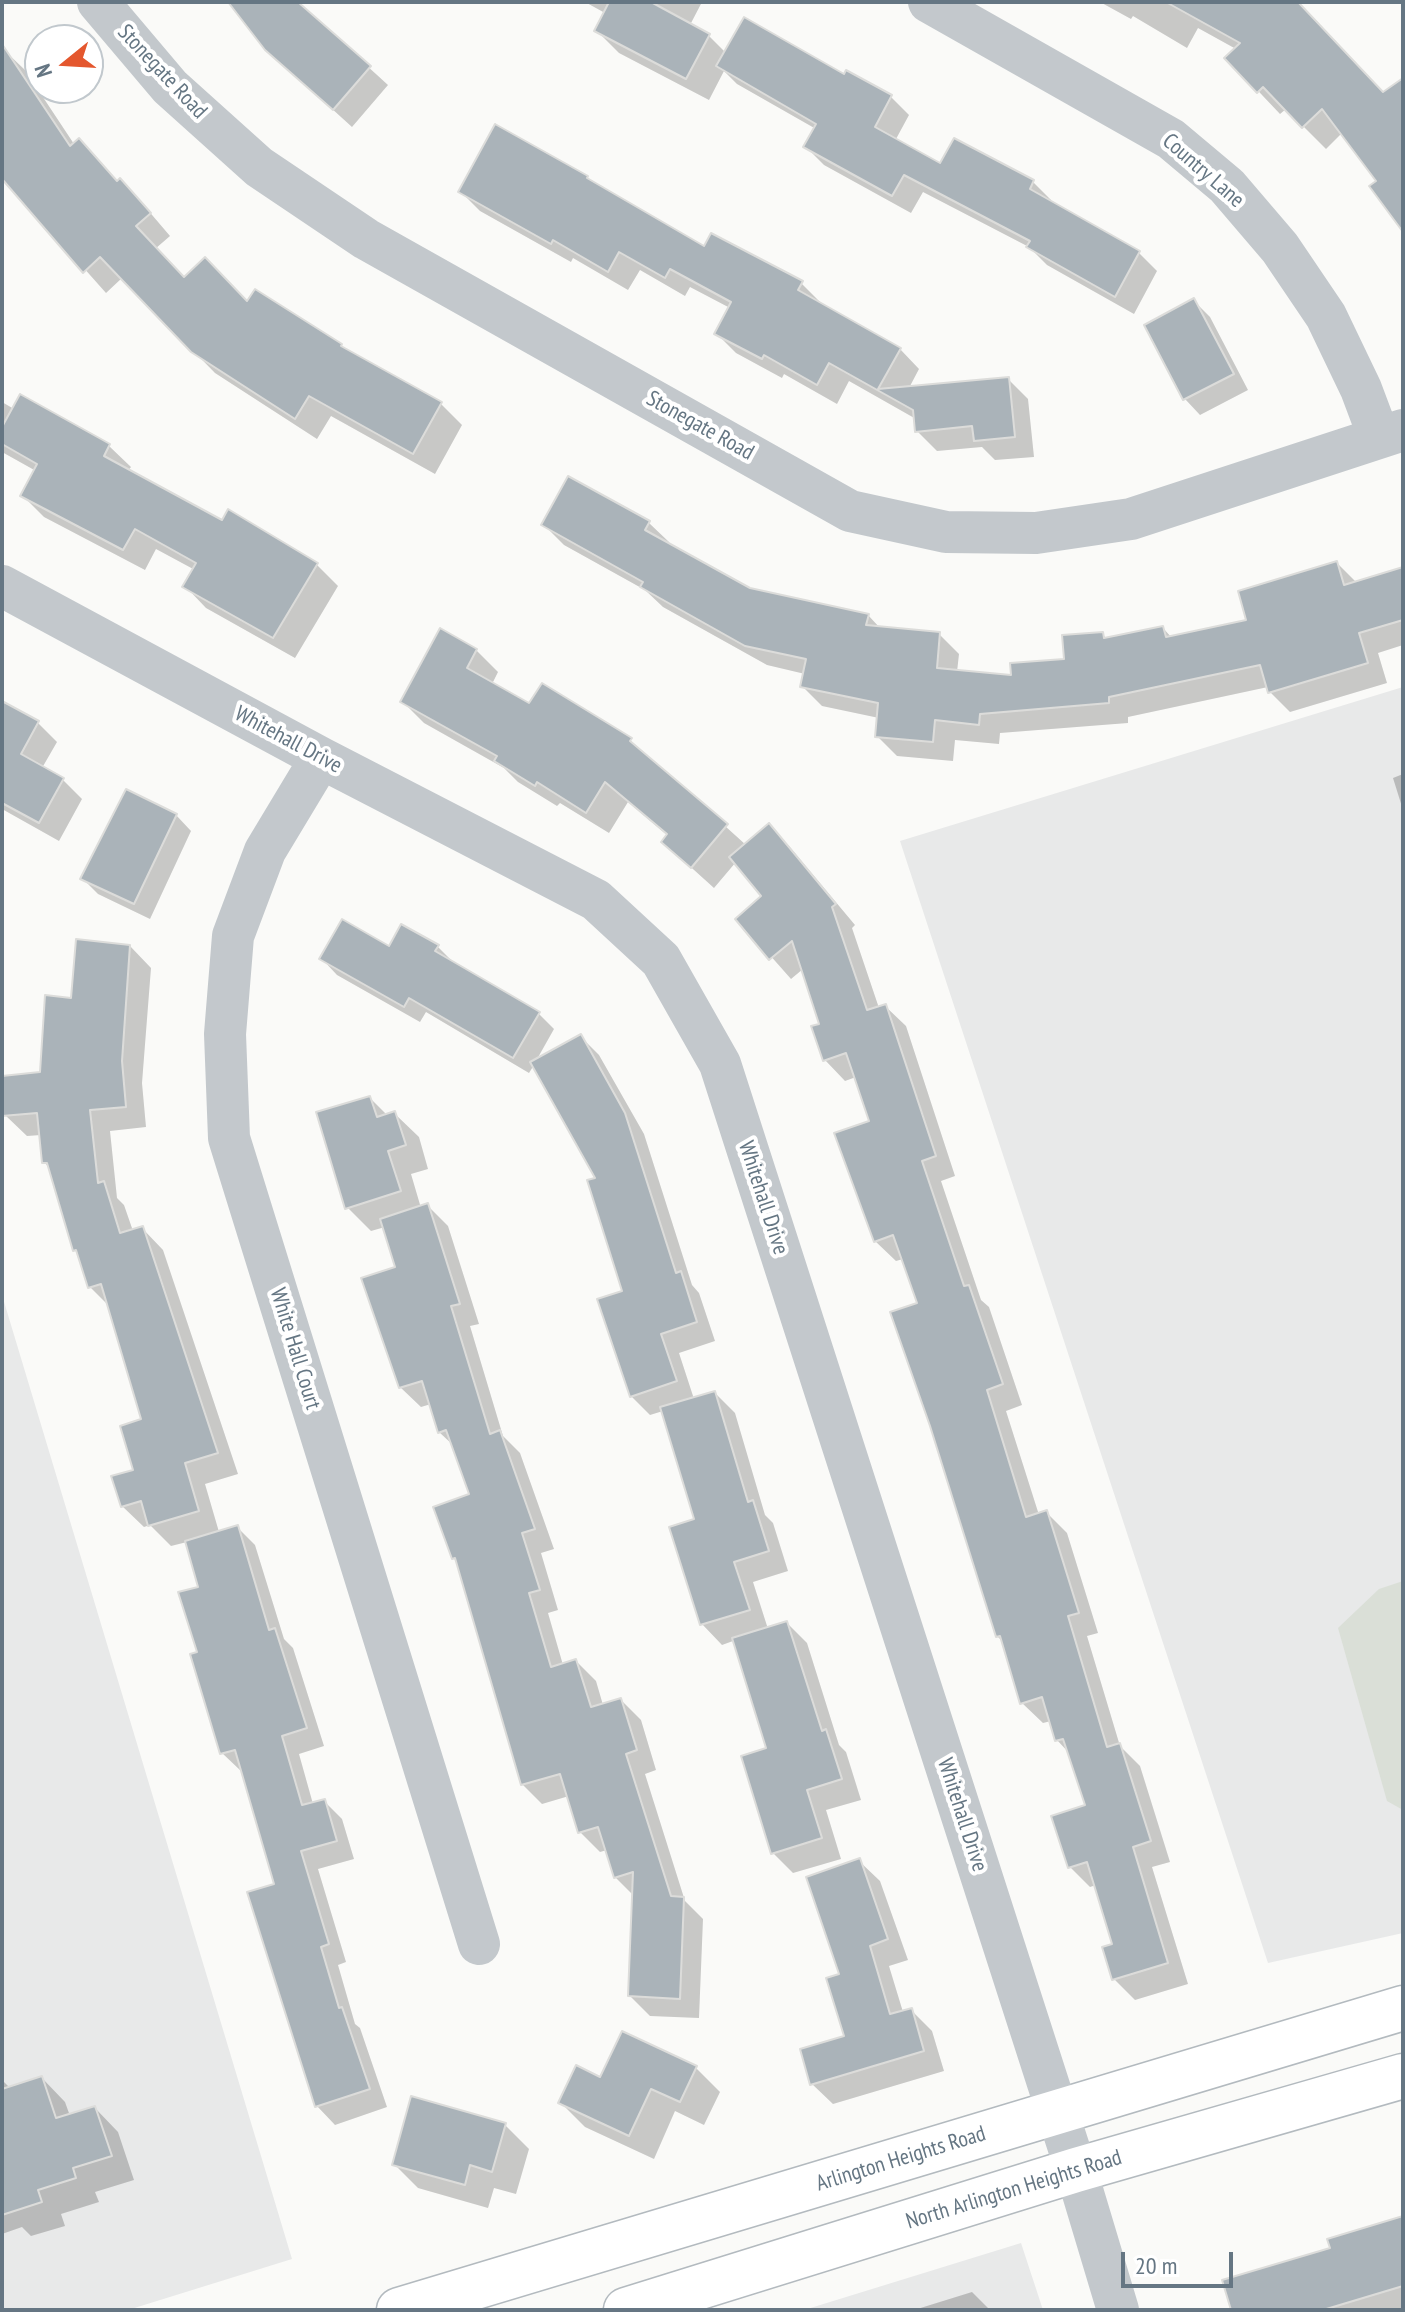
<!DOCTYPE html>
<style>
body{margin:0}
#map{position:relative;width:1405px;height:2312px;overflow:hidden;background:#fafaf8;font-family:"PT Sans Narrow",sans-serif}
canvas{display:block}
.frame{position:absolute;inset:0;border:4px solid #657683;pointer-events:none}
.north{position:absolute;left:24px;top:24px;width:80px;height:80px;box-sizing:border-box;background:#fff;border:2px solid #c1c8cd;border-radius:50%;rotate:252deg;font-size:22px;font-weight:700;line-height:32px;text-align:center;color:#657683}
.north::after{content:'';display:block;margin:auto;width:28px;height:36px;background:#e4572e;clip-path:polygon(50% 0,100% 100%,50% 72%,0 100%)}
.scale{position:absolute;left:1121px;top:2252px;width:112px;height:36px;box-sizing:border-box;border:4px solid #657683;border-top:0;padding-left:10px;font-size:24px;line-height:28px;white-space:nowrap;color:#657683;-webkit-text-stroke:6px #fff;paint-order:stroke}
</style>
<div id="map">
<canvas width="1405" height="2312"></canvas>
<div class="frame"></div>
<div class="north">N</div>
<div class="scale">20 m</div>
</div>
<script>
const ctx = document.querySelector('canvas').getContext('2d');
ctx.lineJoin = 'round';
function fill(path, color) { ctx.fillStyle = color; ctx.fill(path, 'evenodd'); }
const toPath = rows => new Path2D(rows.map(r => 'M' + r).join(''));
function trace(path, color, width, dash) { ctx.strokeStyle = color; ctx.lineWidth = width; ctx.lineCap = dash ? 'butt' : 'round'; ctx.setLineDash(dash || []); ctx.stroke(path); }
function drawText(font, color, halo, rows, align = 'center') {
  ctx.font = font + ' "PT Sans Narrow",sans-serif'; ctx.lineWidth = 8; ctx.setLineDash([]); ctx.textBaseline = 'middle'; ctx.strokeStyle = halo; ctx.fillStyle = color; for (const [text, x, y, turn = 0] of rows) {
    ctx.save(); ctx.translate(x, y); ctx.rotate((+turn || 0) * Math.PI / 180); ctx.textAlign = isNaN(turn) ? turn : align; if (halo) ctx.strokeText(text, 0, 0); ctx.fillText(text, 0, 0); ctx.restore();
  }
}
fill(toPath([
 [1403,687,1403,1933,1268,1963,900,841],
 [2,1295,292,2259,128,2310,2,2310],
 [1021,2243,1043,2310,804,2310]
]), '#e8e9e9');
fill(toPath([
 [1403,1581,1403,1810,1387,1801,1338,1628,1379,1589]
]), '#dadfd7');
fill(toPath([
 [230,2,297,2,388,85,352,127,266,49],
 [585,2,702,2,690,25,708,35,726,53,844,77,891,97,909,115,896,139,941,166,1033,182,1051,200,1050,203,1139,253,1157,271,1134,314,1047,265,1029,247,923,192,911,213,824,165,806,147,816,129,737,84,724,71,709,100,619,53,596,30,605,13],
 [1100,2,1296,2,1384,94,1403,96,1403,225,1378,181,1342,133,1326,149,1286,109,1280,114,1227,58,1236,49,1198,28,1187,48,1133,16,1131,19],
 [3,49,25,70,74,144,79,140,119,183,120,181,141,202,170,236,155,249,184,279,341,345,347,351,441,404,462,425,435,474,331,416,317,439,215,373,122,278,106,293,2,176],
 [587,177,594,184,705,249,801,283,821,303,820,305,900,349,919,369,909,388,1008,379,1028,399,1034,457,995,460,982,447,937,451,917,431,916,419,849,381,837,404,784,374,782,378,736,353,717,334,730,308,690,287,685,296,640,270,628,290,573,258,571,262,480,211,460,191],
 [1194,301,1210,317,1248,390,1200,415,1185,399,1147,326],
 [21,397,109,446,131,467,128,471,223,523,317,565,338,586,295,658,206,608,185,586,195,570,156,549,145,570,44,517,22,495,36,471,2,452,2,402,14,409],
 [649,523,669,542,667,545,749,590,868,615,880,628,939,634,959,654,957,672,1014,677,1066,661,1102,634,1108,640,1163,628,1172,638,1249,621,1337,563,1357,583,1403,569,1403,645,1378,653,1387,683,1290,712,1270,692,1268,687,1128,717,1128,723,1000,733,999,744,955,740,953,761,897,756,877,736,879,718,822,706,802,686,805,674,767,665,663,607,645,590,564,545,544,525],
 [476,650,498,672,492,684,530,705,630,740,746,845,769,826,789,846,855,925,852,928,879,1008,885,1006,906,1026,955,1176,941,1181,981,1300,989,1307,1022,1405,1006,1411,1039,1515,1047,1513,1067,1533,1098,1633,1087,1636,1120,1746,1140,1766,1170,1862,1152,1867,1188,1984,1135,2000,1114,1979,1114,1945,1096,1885,1090,1887,1070,1867,1087,1806,1070,1754,1057,1740,1051,1721,1043,1723,1022,1703,1005,1644,997,1636,919,1304,903,1259,896,1261,875,1241,872,1122,856,1077,845,1081,825,1060,822,1025,803,969,791,979,738,919,764,897,736,862,714,888,663,842,668,836,628,802,609,833,560,803,557,806,518,782,504,768,424,723,402,701],
 [2,703,38,723,57,742,42,768,63,780,82,799,59,841,2,809],
 [1403,774,1403,810,1393,778],
 [176,815,191,831,150,919,98,894,82,878],
 [130,946,151,968,142,1083,146,1127,110,1131,117,1198,124,1205,133,1231,142,1228,163,1250,238,1474,205,1484,219,1532,237,1527,255,1545,284,1639,293,1648,324,1746,299,1754,313,1804,324,1801,342,1819,354,1859,318,1869,346,1962,338,1965,355,2024,360,2028,387,2107,335,2125,317,2106,276,1885,243,1771,241,1771,222,1753,199,1653,201,1588,187,1542,171,1546,150,1525,144,1527,122,1506,135,1471,144,1421,110,1307,90,1287,80,1254,75,1250,51,1170,44,1162,41,1135,27,1136,5,1115,2,1078,42,1074,73,1000],
 [438,947,454,963,538,1013,554,1029,536,1061,580,1036,599,1055,644,1134,692,1285,699,1293,715,1341,679,1353,694,1399,715,1393,735,1413,765,1515,773,1523,788,1571,753,1582,768,1629,787,1623,807,1643,839,1745,846,1752,861,1800,826,1810,841,1859,793,1873,773,1853,769,1749,733,1641,722,1645,702,1624,696,1520,663,1411,650,1415,631,1396,624,1292,598,1179,534,1065,529,1073,426,1012,420,1022,337,975,322,959,390,948],
 [370,1098,388,1116,395,1114,419,1137,428,1169,411,1174,421,1208,428,1206,448,1226,479,1324,470,1326,503,1436,520,1453,554,1549,541,1553,558,1610,548,1613,563,1665,576,1661,596,1681,603,1705,621,1700,641,1720,656,1770,645,1774,685,1901,703,1919,699,2018,650,2016,630,1996,634,1896,615,1877,607,1850,600,1852,580,1832,569,1796,542,1804,522,1784,458,1562,453,1558,472,1495,454,1446,439,1432,431,1404,421,1407,400,1387,398,1268,385,1227,371,1231,347,1207],
 [859,1861,880,1881,908,1960,889,1966,903,2012,911,2010,932,2031,944,2071,833,2104,812,2084,846,2037,842,1975],
 [696,2068,720,2092,704,2125,675,2111,654,2159,585,2127,561,2103,601,2079],
 [42,2078,65,2102,70,2116,95,2108,118,2132,134,2180,95,2192,99,2202,61,2214,65,2226,31,2236,22,2227,2,2234,2,2080,10,2088],
 [505,2125,529,2149,516,2194,494,2188,488,2208,418,2188,394,2164],
 [1403,2218,1403,2310,1233,2310,1332,2249],
 [972,2292,990,2310,914,2310]
]), '#0003');
const building = toPath([
 [228,2,298,2,371,66,333,110,265,50,228,2],
 [609,2,651,2,710,34,686,79,594,31,609,2],
 [1166,2,1298,2,1383,92,1403,78,1403,232,1369,186,1376,181,1322,109,1302,128,1263,87,1257,93,1224,58,1240,43,1166,2],
 [744,17,844,74,846,70,892,95,875,127,940,163,954,138,1034,180,1030,189,1140,251,1115,297,1026,247,1030,241,904,175,892,196,803,147,816,124,716,66,744,17],
 [2,44,70,146,79,138,117,181,120,178,151,213,136,226,184,277,205,257,247,301,255,289,342,344,341,346,442,402,413,454,309,396,295,419,191,352,100,257,83,273,2,179,2,44],
 [495,124,588,176,587,178,704,246,711,233,803,281,798,290,901,348,878,389,1009,377,1015,437,974,441,972,426,915,432,913,410,829,363,817,385,764,355,762,359,714,334,731,302,670,269,665,278,619,252,608,272,553,240,551,244,458,192,495,124],
 [1194,298,1234,374,1183,400,1144,325,1194,298],
 [20,394,110,444,104,456,222,520,228,509,318,563,273,638,182,587,196,563,135,529,123,550,20,496,37,464,2,444,2,427,20,394],
 [568,476,650,521,645,530,750,588,869,614,866,625,940,632,937,668,1011,675,1010,663,1064,659,1062,635,1103,632,1104,638,1163,626,1166,637,1246,620,1238,591,1337,561,1344,585,1403,567,1403,620,1359,633,1368,663,1268,693,1260,665,1109,697,1109,703,980,714,979,725,935,720,933,742,875,737,878,703,800,687,806,659,745,646,640,587,643,582,541,525,568,476],
 [440,628,477,649,467,668,529,703,542,683,632,738,630,741,728,824,691,868,661,842,667,834,605,782,586,813,537,782,535,786,494,761,497,756,400,702,440,628],
 [2,701,39,721,21,754,64,778,39,823,2,803,2,701],
 [126,789,177,814,134,904,80,879,126,789],
 [769,823,836,904,832,907,867,1010,886,1004,936,1156,922,1161,964,1286,969,1285,1003,1384,987,1390,1026,1517,1047,1510,1079,1613,1068,1616,1107,1747,1120,1743,1151,1841,1133,1847,1168,1963,1112,1980,1102,1947,1112,1944,1087,1862,1068,1868,1051,1816,1085,1805,1063,1739,1055,1741,1042,1697,1020,1704,1000,1636,996,1637,930,1426,890,1312,917,1303,893,1235,874,1242,834,1133,869,1121,846,1053,823,1061,811,1026,819,1024,792,941,769,960,735,919,761,896,729,857,769,823],
 [342,919,389,946,401,924,439,945,435,951,540,1012,513,1058,409,998,404,1007,319,959,342,919],
 [76,939,130,945,122,1061,126,1107,90,1110,98,1183,104,1181,120,1233,143,1226,218,1453,185,1463,199,1511,148,1526,141,1501,121,1507,111,1476,133,1470,120,1426,141,1419,101,1284,88,1288,76,1250,73,1251,47,1163,42,1163,37,1113,2,1116,2,1076,40,1072,45,995,71,998,76,939],
 [581,1034,625,1113,676,1273,681,1271,697,1322,661,1334,677,1381,630,1397,597,1299,622,1291,587,1180,595,1178,530,1062,581,1034],
 [370,1096,377,1117,395,1111,406,1145,388,1151,401,1191,345,1209,316,1112,370,1096],
 [428,1203,460,1304,451,1306,490,1434,500,1430,535,1529,522,1533,540,1590,529,1593,551,1667,576,1659,591,1707,621,1698,637,1750,626,1754,671,1896,684,1897,680,1999,628,1996,633,1872,614,1878,598,1827,578,1833,560,1774,521,1785,455,1558,452,1559,433,1507,469,1494,446,1430,438,1433,422,1381,399,1388,361,1278,395,1267,380,1219,428,1203],
 [715,1391,748,1502,753,1500,769,1551,734,1562,750,1610,700,1625,669,1527,694,1519,660,1407,715,1391],
 [238,1525,269,1630,275,1628,307,1728,282,1736,302,1805,325,1799,337,1841,301,1851,329,1944,321,1947,339,2008,342,2007,370,2089,315,2107,247,1892,274,1884,235,1750,220,1754,190,1654,197,1652,178,1592,198,1587,185,1541,238,1525],
 [787,1621,822,1731,826,1729,842,1779,807,1790,822,1838,771,1854,741,1756,766,1748,732,1638,787,1621],
 [860,1858,888,1939,870,1946,890,2014,912,2008,924,2051,810,2085,800,2049,844,2036,826,1978,839,1974,806,1877,860,1858],
 [622,2031,697,2066,680,2102,651,2089,629,2136,558,2103,576,2065,600,2077,622,2031],
 [42,2076,56,2118,95,2106,112,2156,73,2168,76,2178,38,2190,42,2202,2,2215,2,2089,42,2076],
 [411,2096,506,2123,492,2172,470,2165,465,2185,392,2165,411,2096],
 [1403,2216,1403,2286,1323,2310,1231,2310,1222,2280,1330,2248,1327,2239,1403,2216]
]);
fill(building, '#aab3b9');
trace(building, '#dcdcda', 2);
const secondary = toPath([
 [399,2310,1403,2008],
 [626,2310,1076,2170,1403,2076]
]);
trace(secondary, '#b3babf', 47);
trace(toPath([
 [98,2,170,87,259,167,366,239,850,511,946,532,1036,533,1131,519,1403,430],
 [929,2,1171,139,1227,186,1280,248,1326,316,1361,389,1379,437],
 [2,586,321,758,596,900,661,960,720,1064,1076,2170,1118,2310],
 [321,758,265,851,233,936,225,1034,229,1138,479,1944]
]), '#c3c8cc', 42);
trace(secondary, '#fff', 44);
drawText('22px', '#657683', '#fff', [
 ["Stonegate Road",162,72,47],
 ["Country Lane",1203,171,41],
 ["Stonegate Road",700,426,29],
 ["Whitehall Drive",288,740,28],
 ["Whitehall Drive",763,1198,72],
 ["White Hall Court",295,1349,73],
 ["Whitehall Drive",962,1815,72],
 ["Arlington Heights Road",901,2159,-17],
 ["North Arlington Heights Road",1014,2190,-17]
]);
</script>
